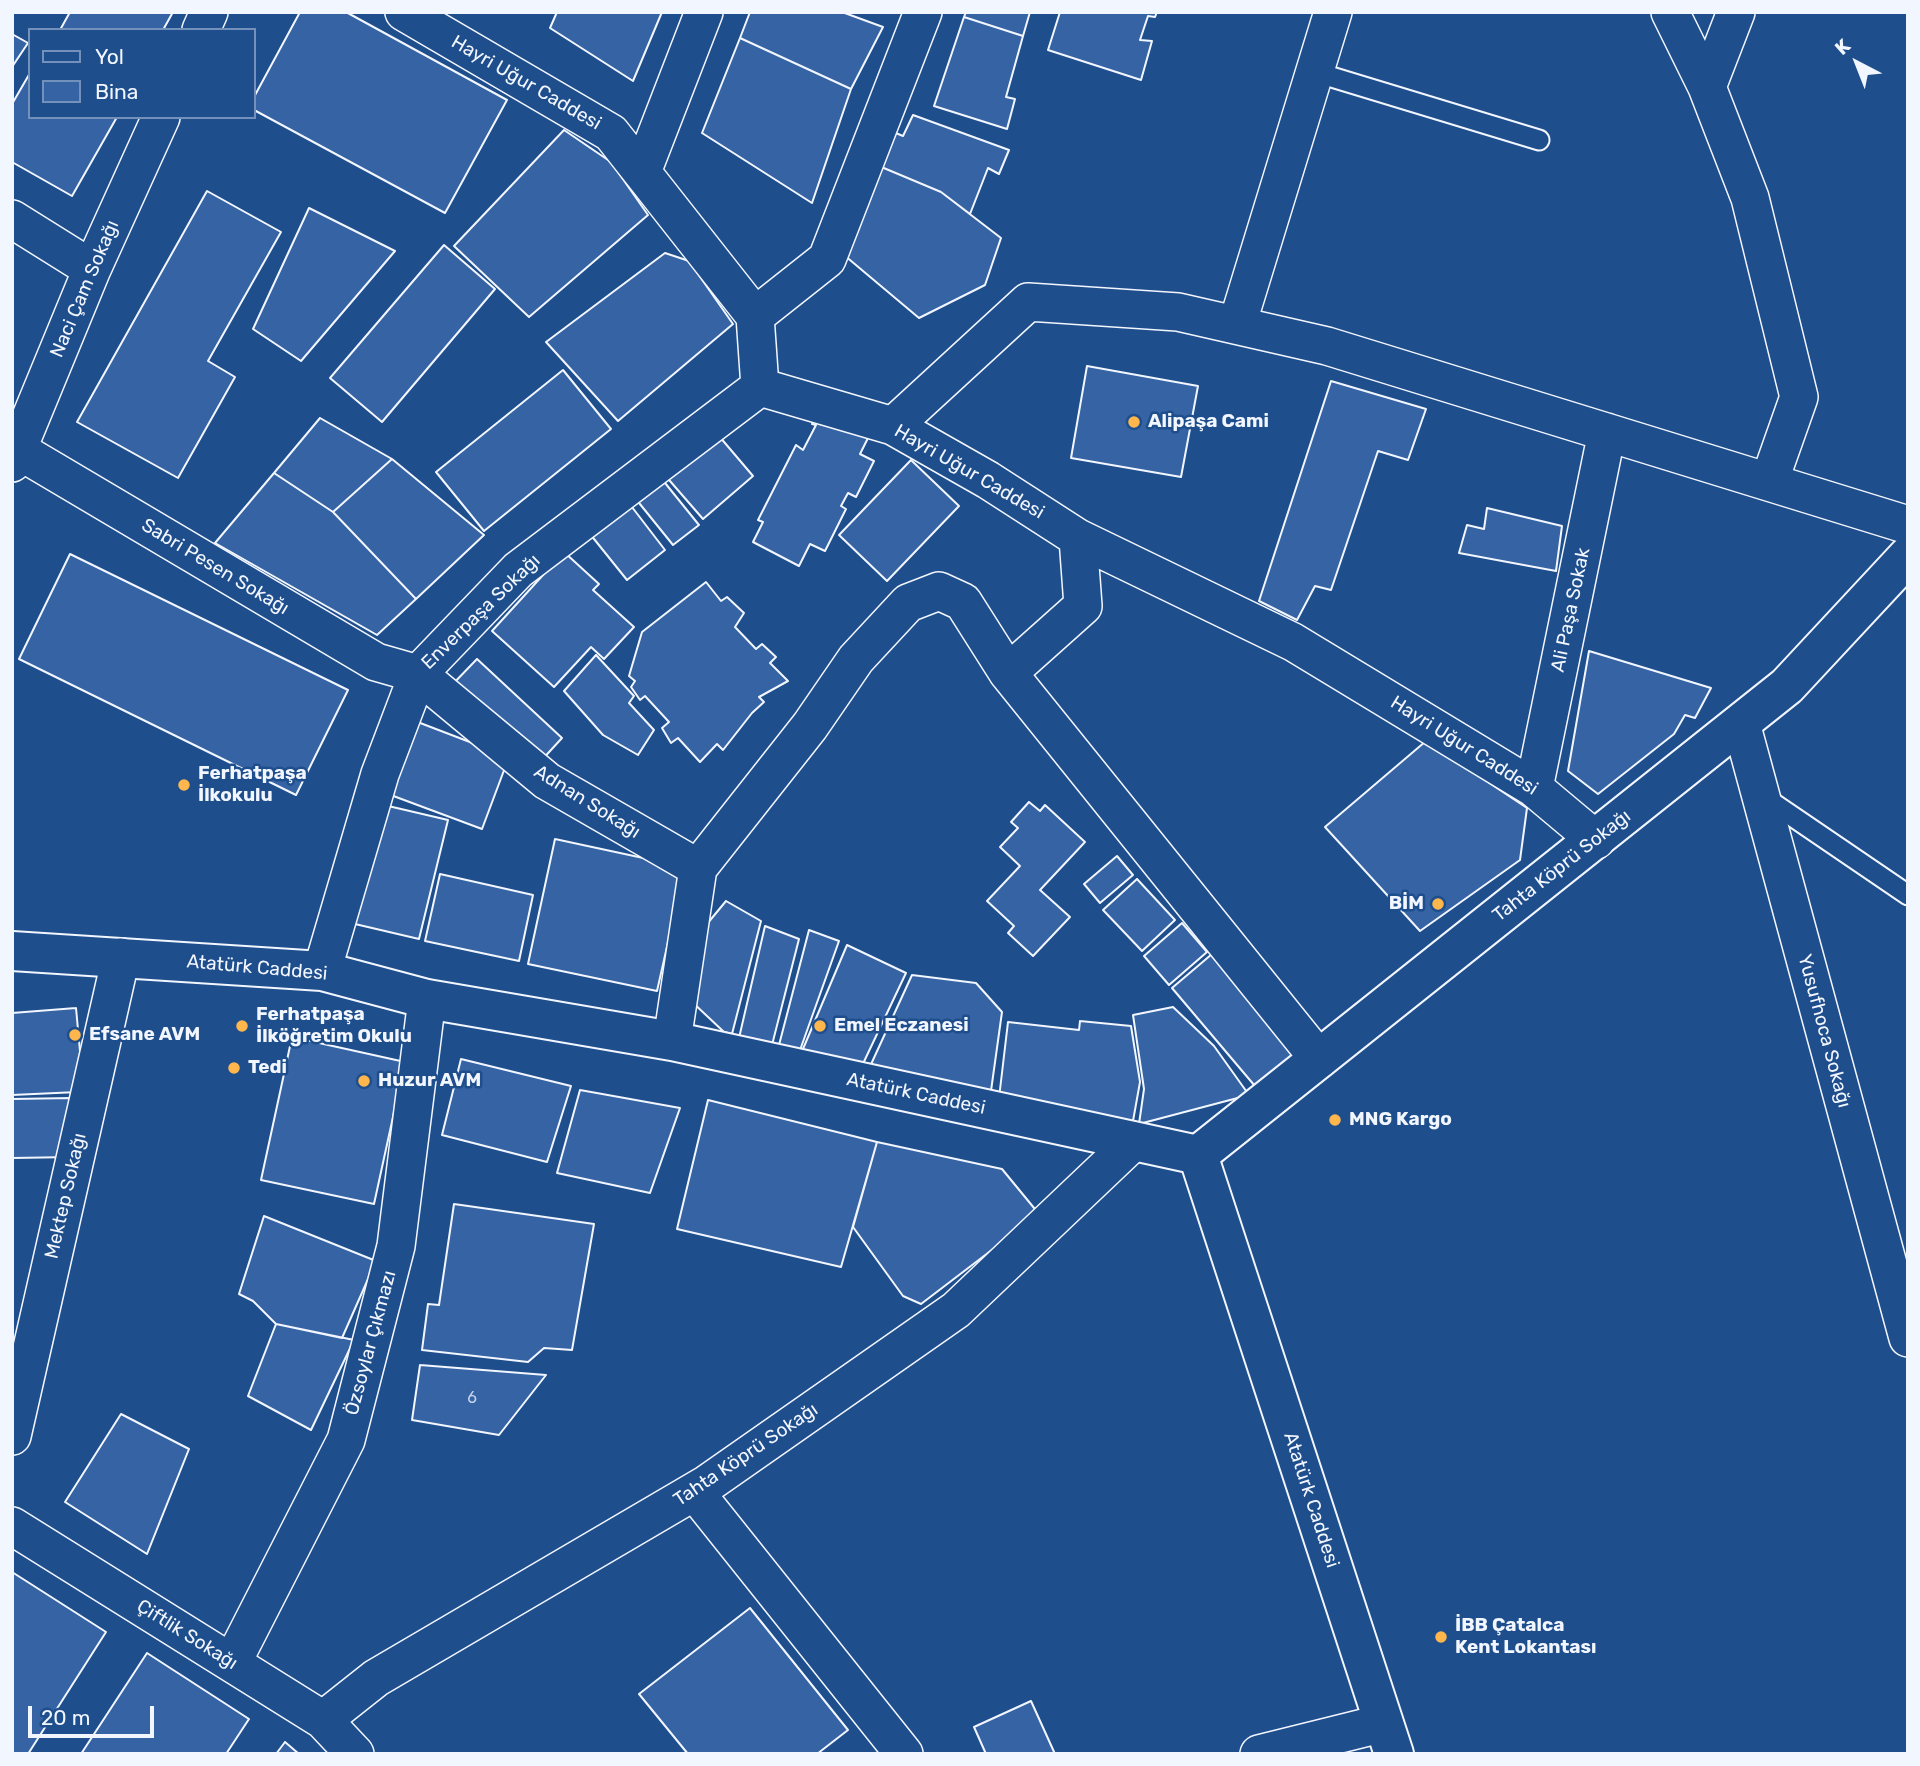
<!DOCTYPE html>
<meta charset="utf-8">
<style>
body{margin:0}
#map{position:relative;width:1920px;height:1766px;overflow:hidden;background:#1f4e8c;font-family:Rubik,sans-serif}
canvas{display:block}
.frame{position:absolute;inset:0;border:14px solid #f2f6ff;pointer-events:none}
.legend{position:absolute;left:28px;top:28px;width:228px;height:91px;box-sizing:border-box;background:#1f4e8c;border:2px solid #7391ba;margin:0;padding:9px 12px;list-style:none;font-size:21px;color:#f2f6ff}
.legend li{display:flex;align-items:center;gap:14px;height:35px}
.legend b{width:35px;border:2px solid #7391ba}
.north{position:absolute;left:1822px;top:28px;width:70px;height:70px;-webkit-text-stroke:5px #1f4e8c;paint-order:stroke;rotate:318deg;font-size:19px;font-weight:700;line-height:28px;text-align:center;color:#f2f6ff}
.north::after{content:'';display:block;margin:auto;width:24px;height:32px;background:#f2f6ff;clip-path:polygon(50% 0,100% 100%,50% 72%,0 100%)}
.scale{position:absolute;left:28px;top:1706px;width:126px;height:32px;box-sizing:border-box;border:4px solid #f2f6ff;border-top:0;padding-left:9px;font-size:21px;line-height:24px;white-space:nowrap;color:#f2f6ff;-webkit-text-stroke:5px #1f4e8c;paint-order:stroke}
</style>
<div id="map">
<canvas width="1920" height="1766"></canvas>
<div class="frame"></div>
<ul class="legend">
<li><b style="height:9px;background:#1f4e8c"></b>Yol</li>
<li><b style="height:19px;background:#3563a3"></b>Bina</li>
</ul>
<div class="north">K</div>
<div class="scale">20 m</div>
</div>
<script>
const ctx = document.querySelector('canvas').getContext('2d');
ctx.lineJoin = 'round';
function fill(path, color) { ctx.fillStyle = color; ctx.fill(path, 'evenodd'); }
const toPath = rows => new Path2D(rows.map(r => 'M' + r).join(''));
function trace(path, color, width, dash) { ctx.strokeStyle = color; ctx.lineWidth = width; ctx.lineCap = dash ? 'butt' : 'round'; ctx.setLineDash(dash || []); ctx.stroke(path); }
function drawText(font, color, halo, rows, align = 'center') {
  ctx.font = font + ' Rubik,sans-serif'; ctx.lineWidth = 5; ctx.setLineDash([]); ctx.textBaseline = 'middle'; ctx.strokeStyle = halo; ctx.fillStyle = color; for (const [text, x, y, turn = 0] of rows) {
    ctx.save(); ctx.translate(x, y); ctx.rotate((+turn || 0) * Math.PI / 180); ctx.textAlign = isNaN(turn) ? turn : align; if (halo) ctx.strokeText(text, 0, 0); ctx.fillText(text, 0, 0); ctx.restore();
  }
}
const building = toPath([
 [70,12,173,12,163,30,60,30,70,12],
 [300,12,346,12,507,100,445,213,254,110,254,97,300,12],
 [557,12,662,12,633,81,550,28,557,12],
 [750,12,842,12,883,27,851,89,740,38,750,12],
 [966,12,1030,12,1023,36,964,17,966,12],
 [1060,12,1157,12,1155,17,1148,16,1140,40,1152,41,1141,80,1048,50,1060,12],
 [964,17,1023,36,1006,97,1015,99,1007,129,934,106,964,17],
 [12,34,28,43,12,67,12,34],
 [740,38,851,89,812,203,702,133,740,38],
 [30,73,30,117,117,117,72,196,12,162,12,104,30,73],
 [913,115,1009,150,999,174,988,168,970,214,941,192,879,166,891,131,903,136,913,115],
 [564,130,611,162,648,215,529,317,454,246,564,130],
 [879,166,941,192,1001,238,985,285,919,318,844,255,879,166],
 [207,191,281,232,208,361,235,377,178,478,77,422,207,191],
 [309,208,395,251,301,361,253,329,309,208],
 [444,245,495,289,382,422,330,378,444,245],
 [665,253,689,261,733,324,618,421,546,342,665,253],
 [1087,366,1198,386,1181,477,1071,458,1087,366],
 [563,370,611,429,484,531,436,472,563,370],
 [1331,381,1426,409,1408,460,1378,451,1331,590,1315,586,1297,620,1259,601,1331,381],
 [818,412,868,438,860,454,874,461,856,497,848,493,841,506,846,509,825,551,810,544,799,566,753,542,763,522,758,520,796,445,803,450,816,425,812,424,818,412],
 [320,418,392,459,333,512,274,473,320,418],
 [719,436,753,476,703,519,663,473,719,436],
 [392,459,484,535,416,599,333,512,392,459],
 [911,460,959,506,887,581,839,535,911,460],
 [274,473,333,512,416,599,377,635,215,543,274,473],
 [657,473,699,525,673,545,631,493,657,473],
 [625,498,665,550,627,580,586,529,625,498],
 [1487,508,1562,526,1556,571,1459,553,1467,525,1484,529,1487,508],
 [564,552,599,584,593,590,634,627,604,659,591,647,554,687,492,631,564,552],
 [70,554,348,690,296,795,19,659,70,554],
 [706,582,721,601,727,597,744,613,735,627,756,649,762,644,776,657,770,663,788,681,759,697,764,702,752,713,723,750,717,744,700,762,678,738,671,743,662,728,669,722,645,696,640,700,631,687,635,681,629,676,642,632,706,582],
 [1589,651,1711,688,1695,718,1685,715,1674,734,1598,794,1568,771,1589,651],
 [596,655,634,696,629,703,654,730,638,755,603,735,564,691,596,655],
 [477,659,562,738,539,763,449,688,477,659],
 [415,721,509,757,482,829,388,794,415,721],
 [1426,741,1527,808,1520,860,1420,931,1325,827,1426,741],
 [1029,802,1040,811,1045,805,1085,842,1040,890,1070,917,1033,956,1008,933,1014,926,987,901,1020,866,1000,847,1018,828,1011,822,1029,802],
 [384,805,448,820,419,939,355,924,384,805],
 [555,839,685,867,657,991,528,964,555,839],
 [1117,856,1133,875,1100,903,1084,884,1117,856],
 [440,874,533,895,519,961,425,941,440,874],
 [1137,879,1175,920,1142,951,1103,910,1137,879],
 [726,901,761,921,732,1034,724,1032,690,1000,707,924,726,901],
 [1182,923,1207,952,1169,985,1144,956,1182,923],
 [765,926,799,939,772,1045,739,1038,765,926],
 [809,930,839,941,799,1053,779,1045,809,930],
 [847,945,906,973,860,1070,800,1056,847,945],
 [1212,954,1300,1058,1260,1092,1172,988,1212,954],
 [912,975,976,983,1002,1012,990,1098,867,1073,912,975],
 [1173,1007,1214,1046,1249,1095,1139,1124,1144,1089,1133,1015,1173,1007],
 [76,1008,81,1062,78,1092,12,1095,12,1013,76,1008],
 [1080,1021,1131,1026,1140,1082,1133,1121,999,1098,1008,1022,1079,1030,1080,1021],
 [292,1037,405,1062,374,1204,261,1180,292,1037],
 [461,1059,571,1086,547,1162,442,1135,461,1059],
 [580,1090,680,1108,650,1193,557,1173,580,1090],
 [73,1098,73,1157,12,1158,12,1099,73,1098],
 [708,1100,877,1142,841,1267,677,1229,708,1100],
 [877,1142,1002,1169,1039,1214,921,1304,903,1296,853,1227,877,1142],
 [454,1204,594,1224,572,1350,544,1348,528,1362,422,1350,428,1304,439,1305,454,1204],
 [264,1216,376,1261,342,1338,276,1324,253,1301,239,1294,264,1216],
 [276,1324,354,1340,311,1430,248,1396,276,1324],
 [420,1365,546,1375,499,1435,412,1420,420,1365],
 [121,1414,189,1449,147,1554,65,1502,121,1414],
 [12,1572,106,1632,28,1754,12,1754,12,1572],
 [750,1608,848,1730,817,1754,688,1754,639,1694,750,1608],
 [147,1653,249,1719,226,1754,81,1754,147,1653],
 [1031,1701,1055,1754,986,1754,974,1727,1031,1701],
 [285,1742,299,1754,276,1754,285,1742]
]);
fill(building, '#3563a3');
trace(building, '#f2f6ff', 2);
const service = toPath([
 [1315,72,1539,140],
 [1764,797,1908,895]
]);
const minor = toPath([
 [404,12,611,133,755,316,760,387,893,426,988,480,1078,538,1293,642,1534,788,1596,840],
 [1670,12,1707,87,1750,198,1799,397,1769,482],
 [201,30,209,12],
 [1707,87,1736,12],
 [642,172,704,12],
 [12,219,92,269],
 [755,316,827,259,923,12],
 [1237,325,1333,12],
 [893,426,1028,302,1178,312,1327,346,1908,525],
 [18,450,376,662,418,674,547,781,698,868],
 [12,463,92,269,161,117],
 [1078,538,1083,606,1008,673,1319,1059],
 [1741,723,1908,1338],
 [1534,788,1607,432],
 [322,971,380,774,418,674,518,570,760,387],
 [672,1041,698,868,810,726,856,659,908,603,939,591,963,602,1008,673],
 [12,1436,121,957],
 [695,1492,904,1754],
 [12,1526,323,1720,355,1754],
 [232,1663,346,1440,396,1246,427,999],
 [323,1720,376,1678,707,1484,956,1310,1134,1141],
 [1259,1754,1384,1723]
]);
const tertiary = toPath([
 [1198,1155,1787,686,1908,556]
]);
const secondary = toPath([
 [12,951,322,971,427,999,672,1041,1198,1155,1394,1754]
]);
trace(service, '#f2f6ff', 23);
trace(minor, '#f2f6ff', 40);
trace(tertiary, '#f2f6ff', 42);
trace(secondary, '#f2f6ff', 42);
trace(service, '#1f4e8c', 19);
trace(minor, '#1f4e8c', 37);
trace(tertiary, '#1f4e8c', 38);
trace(secondary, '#1f4e8c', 38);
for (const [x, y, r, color] of [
 [1134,422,7,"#ffb74d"],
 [184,785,7,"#ffb74d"],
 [1438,904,7,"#ffb74d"],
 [242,1026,7,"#ffb74d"],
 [820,1026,7,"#ffb74d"],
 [75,1035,7,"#ffb74d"],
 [234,1068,7,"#ffb74d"],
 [364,1081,7,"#ffb74d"],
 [1335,1120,7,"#ffb74d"],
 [1441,1637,7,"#ffb74d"]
]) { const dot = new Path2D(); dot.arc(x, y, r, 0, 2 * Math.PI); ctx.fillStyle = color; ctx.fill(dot); trace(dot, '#1f4e8c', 2.5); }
drawText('16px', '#c3d1e8', null, [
 ["6",472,1398]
]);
drawText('19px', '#f2f6ff', '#1f4e8c', [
 ["Hayri Uğur Caddesi",526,83,30],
 ["Naci Çam Sokağı",85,289,-67],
 ["Hayri Uğur Caddesi",969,472,30],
 ["Sabri Pesen Sokağı",215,567,31],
 ["Ali Paşa Sokak",1571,610,-78],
 ["Enverpaşa Sokağı",481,612,-44],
 ["Hayri Uğur Caddesi",1464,746,32],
 ["Adnan Sokağı",587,802,32],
 ["Tahta Köprü Sokağı",1562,866,-38],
 ["Atatürk Caddesi",257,968,5],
 ["Yusufhoca Sokağı",1824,1031,75],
 ["Atatürk Caddesi",916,1094,12],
 ["Mektep Sokağı",66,1196,-77],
 ["Özsoylar Çıkmazı",371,1343,-75],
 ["Tahta Köprü Sokağı",746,1455,-34],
 ["Atatürk Caddesi",1311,1500,72],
 ["Çiftlik Sokağı",187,1635,32]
]);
drawText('bold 19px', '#f2f6ff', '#1f4e8c', [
 ["Alipaşa Cami",1148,422],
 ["Ferhatpaşa",198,774],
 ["İlkokulu",198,796],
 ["BİM",1424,904,"right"],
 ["Ferhatpaşa",256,1015],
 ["İlköğretim Okulu",256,1037],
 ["Emel Eczanesi",834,1026],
 ["Efsane AVM",89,1035],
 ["Tedi",248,1068],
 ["Huzur AVM",378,1081],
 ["MNG Kargo",1349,1120],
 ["İBB Çatalca",1455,1626],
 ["Kent Lokantası",1455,1648]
], 'left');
</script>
